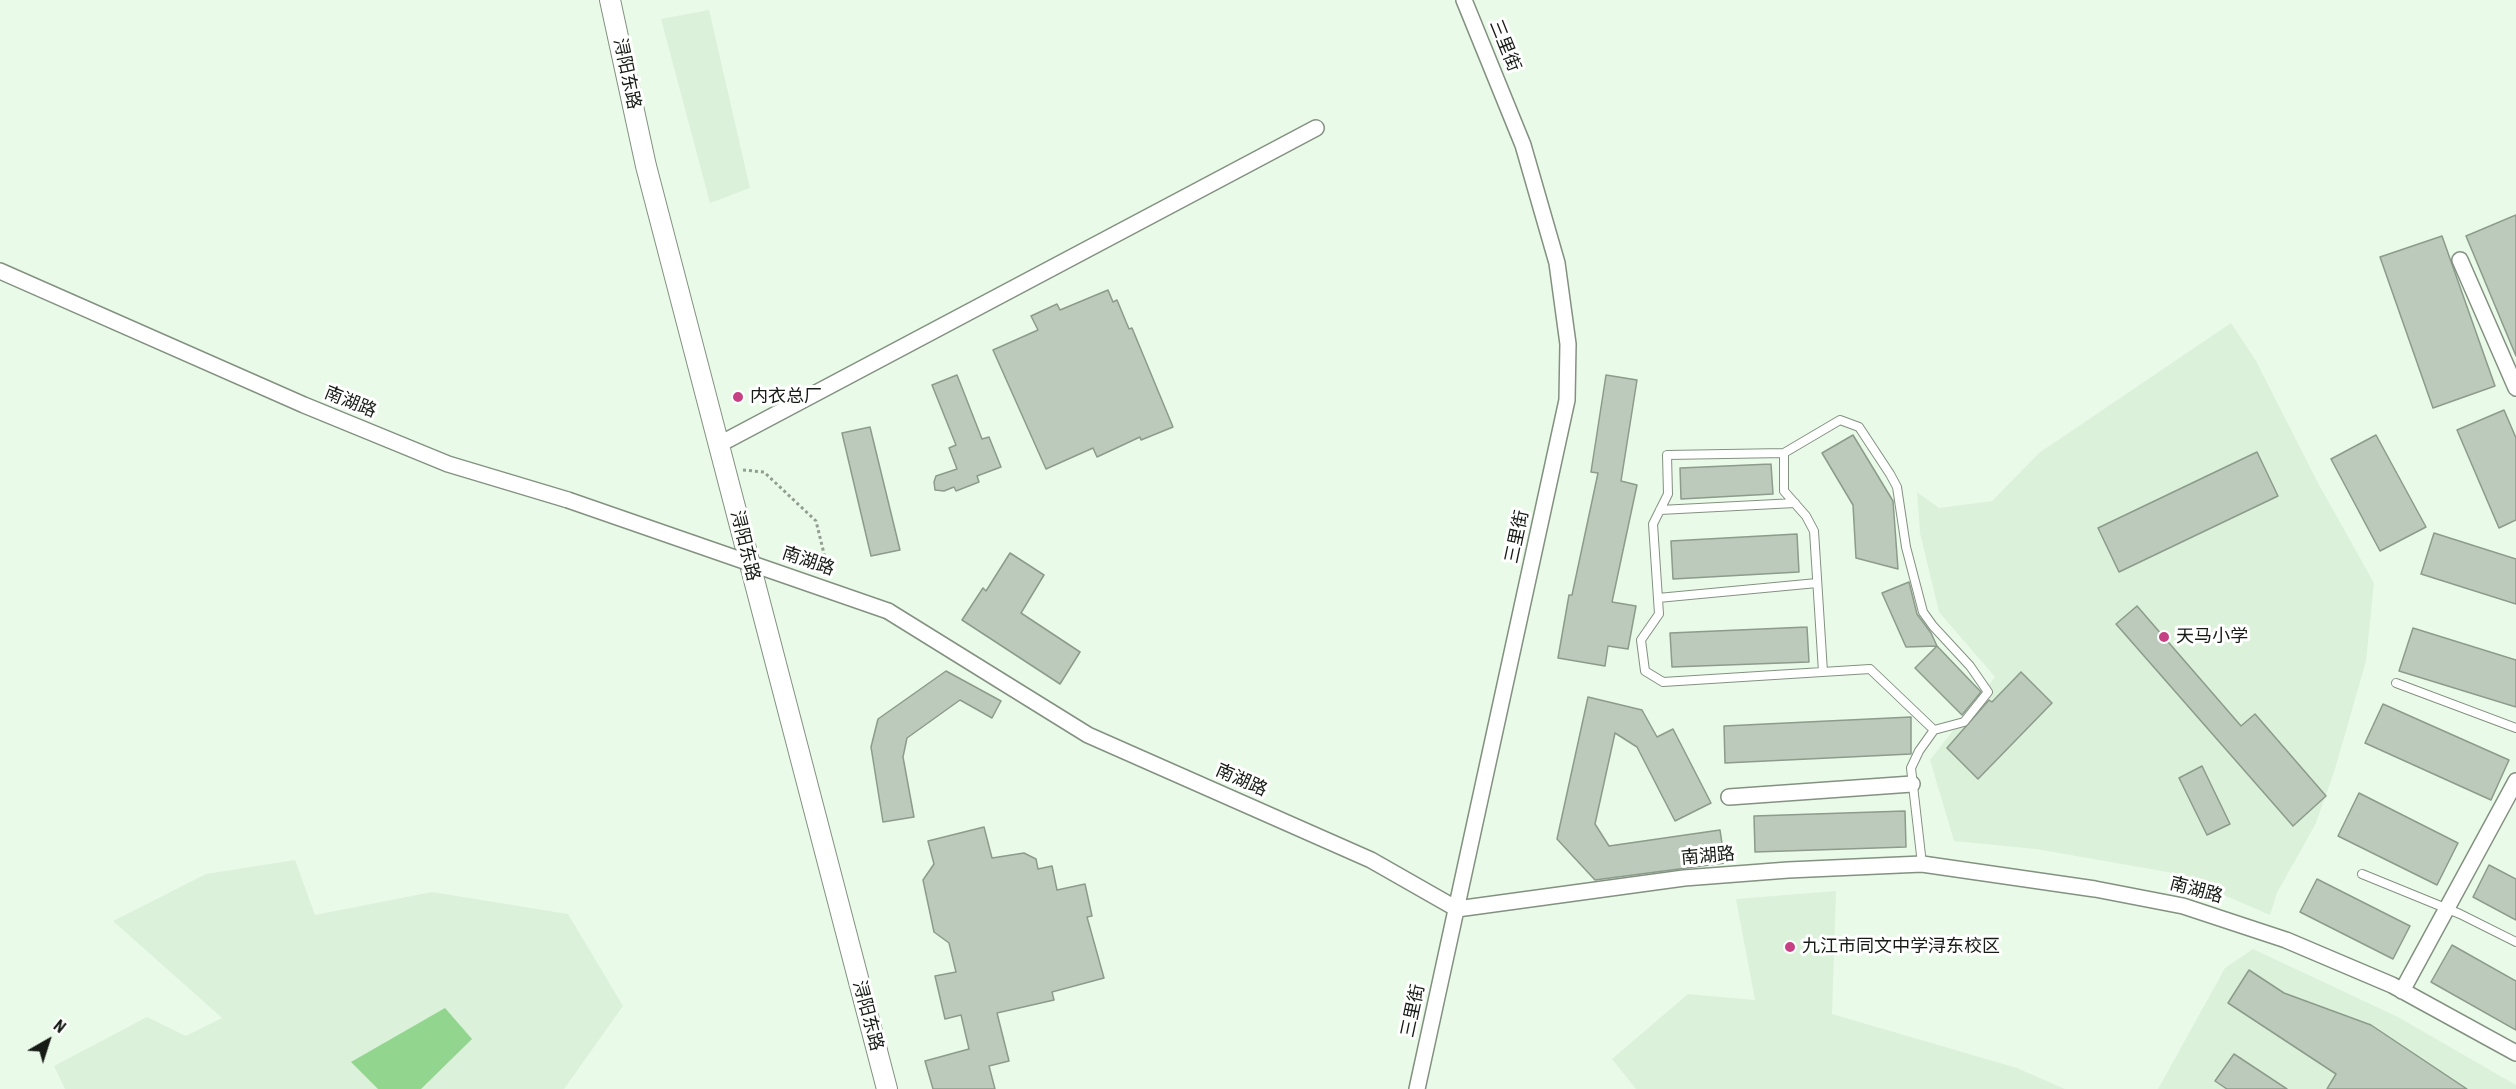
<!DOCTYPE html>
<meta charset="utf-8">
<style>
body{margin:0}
#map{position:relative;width:2516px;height:1089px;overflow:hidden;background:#eafae9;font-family:"Roboto Condensed",sans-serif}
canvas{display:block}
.north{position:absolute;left:18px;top:1011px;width:60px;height:60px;-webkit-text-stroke:4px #fff;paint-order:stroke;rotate:39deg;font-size:16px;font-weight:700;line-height:24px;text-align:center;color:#161b15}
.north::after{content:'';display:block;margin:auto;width:21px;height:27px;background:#161b15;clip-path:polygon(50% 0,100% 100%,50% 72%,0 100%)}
</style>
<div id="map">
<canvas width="2516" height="1089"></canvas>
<div class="north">N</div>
</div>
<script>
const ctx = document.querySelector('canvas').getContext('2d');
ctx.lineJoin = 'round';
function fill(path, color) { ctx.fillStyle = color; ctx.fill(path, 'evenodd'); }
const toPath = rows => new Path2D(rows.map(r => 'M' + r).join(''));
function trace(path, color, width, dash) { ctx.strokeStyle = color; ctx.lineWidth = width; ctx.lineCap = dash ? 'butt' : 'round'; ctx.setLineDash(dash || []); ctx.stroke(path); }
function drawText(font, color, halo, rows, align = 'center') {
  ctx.font = font + ' "Roboto Condensed","Noto Sans SC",sans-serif'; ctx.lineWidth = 6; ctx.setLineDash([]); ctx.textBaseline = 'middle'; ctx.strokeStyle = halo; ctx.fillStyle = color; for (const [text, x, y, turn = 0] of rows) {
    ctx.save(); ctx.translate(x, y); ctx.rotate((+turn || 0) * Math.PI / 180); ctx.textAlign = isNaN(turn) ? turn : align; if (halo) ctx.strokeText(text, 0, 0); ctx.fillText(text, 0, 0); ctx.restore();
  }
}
fill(toPath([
 [709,10,750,188,710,203,661,19],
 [2231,323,2256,361,2318,483,2374,583,2366,661,2335,769,2316,823,2277,893,2270,915,2173,873,2036,849,1954,841,1930,760,1995,677,1939,612,1920,533,1917,492,1939,508,1992,501,2039,453],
 [295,860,315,915,432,892,568,914,623,1006,564,1089,65,1089,54,1066,147,1017,186,1036,222,1018,113,921,206,874],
 [1836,891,1832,1014,2017,1068,2065,1089,1636,1089,1612,1059,1688,994,1755,1000,1736,899],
 [2253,949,2398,1017,2516,1085,2516,1089,2158,1089,2225,968]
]), '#dbf1da');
fill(toPath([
 [445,1008,472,1039,421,1089,378,1089,351,1062]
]), '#92d58e');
const building = toPath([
 [2516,215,2516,356,2466,236,2516,215],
 [2442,236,2495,386,2433,408,2380,257,2442,236],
 [1108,290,1113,302,1117,300,1129,329,1132,328,1173,427,1141,440,1140,437,1097,457,1093,448,1046,469,993,350,1038,330,1031,316,1057,304,1060,310,1108,290],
 [957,375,982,439,989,437,1001,467,977,476,979,482,956,491,954,487,944,491,935,490,934,482,936,476,957,469,949,448,956,445,932,385,957,375],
 [1606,375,1637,380,1621,481,1637,485,1612,602,1636,606,1628,649,1608,646,1605,666,1558,658,1569,595,1572,595,1598,473,1591,472,1606,375],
 [2504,410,2516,438,2516,520,2499,528,2457,430,2504,410],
 [870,427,900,550,871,556,842,433,870,427],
 [1853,435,1893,501,1898,569,1856,558,1853,505,1822,453,1853,435],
 [2376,435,2426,527,2380,551,2331,459,2376,435],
 [2257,452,2278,496,2119,572,2098,528,2257,452],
 [1771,464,1773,494,1681,499,1680,468,1771,464],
 [2434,533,2516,559,2516,604,2421,574,2434,533],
 [1797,534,1799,572,1673,579,1671,541,1797,534],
 [1010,553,1044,575,1021,613,1080,652,1060,684,962,620,983,588,986,591,1010,553],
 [1909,582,1917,614,1931,633,1937,646,1906,647,1882,593,1909,582],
 [2137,606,2241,726,2255,714,2326,796,2293,826,2116,624,2137,606],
 [1807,627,1809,662,1672,667,1670,633,1807,627],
 [2413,628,2516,660,2516,707,2399,671,2413,628],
 [1937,646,1981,692,1962,715,1915,668,1937,646],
 [946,671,1001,701,992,718,960,700,907,738,903,757,914,817,883,822,871,747,878,719,946,671],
 [2021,672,2052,703,1978,779,1947,748,1989,700,1992,702,2021,672],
 [1588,697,1642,710,1657,737,1673,729,1711,803,1675,821,1637,747,1615,733,1595,824,1609,846,1720,830,1725,863,1595,880,1557,839,1588,697],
 [2383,704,2509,760,2491,800,2365,743,2383,704],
 [1911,717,1911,754,1725,763,1724,726,1911,717],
 [2202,766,2230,824,2207,835,2179,778,2202,766],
 [2359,793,2458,843,2437,885,2338,836,2359,793],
 [1905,811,1906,847,1755,852,1754,816,1905,811],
 [984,827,992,858,1024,853,1036,859,1038,869,1052,866,1057,890,1085,884,1092,916,1087,917,1104,978,1052,992,1054,1000,997,1013,1009,1061,989,1066,995,1089,933,1089,925,1061,969,1049,961,1015,945,1019,935,976,956,972,949,943,934,932,923,880,934,864,928,841,984,827],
 [2489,865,2516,879,2516,920,2473,897,2489,865],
 [2317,879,2410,926,2393,959,2300,912,2317,879],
 [2452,945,2516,981,2516,1030,2431,982,2452,945],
 [2249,970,2284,993,2371,1025,2467,1089,2327,1089,2336,1074,2228,1003,2249,970],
 [2234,1054,2287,1089,2227,1089,2215,1081,2234,1054]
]);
fill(building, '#bbcaba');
trace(building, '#8c9b8b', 1.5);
const lane = toPath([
 [1784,453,1784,491,1806,516,1814,531,1823,672],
 [1660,510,1795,503],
 [1658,598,1817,583],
 [2396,683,2516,728],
 [1922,864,1911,768,1919,751,1934,730,1964,722,1988,692,1970,666,1933,626,1923,612,1906,547,1897,487,1890,474,1859,427,1840,420,1784,453,1667,455,1668,494,1653,524,1659,614,1641,640,1645,671,1663,682,1870,669,1934,730],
 [2362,874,2460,914,2516,942]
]);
const street = toPath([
 [2460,260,2516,388],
 [0,271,304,405,448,464,568,500],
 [718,445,1316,128],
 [888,611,1088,735,1371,860,1457,909,1684,878,1788,870,1922,864,2095,889,2183,906,2286,940,2392,985,2516,1053],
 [1729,797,1912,784],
 [2402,991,2516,781],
 [1417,1089,1567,400,1568,344,1557,263,1523,145,1464,0]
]);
const secondary = toPath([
 [610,0,646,166,887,1089]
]);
trace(lane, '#839181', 10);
trace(street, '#839181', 18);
trace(secondary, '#839181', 22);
trace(toPath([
 [743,470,764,472,816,521,829,574]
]), '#939e92', 3, [3, 3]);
trace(lane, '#fff', 8);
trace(street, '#fff', 15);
trace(secondary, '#fff', 20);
const streetBridge = toPath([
 [568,500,888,611]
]);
trace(streetBridge, '#839181', 18, []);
trace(streetBridge, '#fff', 15);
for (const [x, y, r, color] of [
 [738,397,6,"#c64184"],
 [2164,637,6,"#c64184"],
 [1790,947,6,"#c64184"]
]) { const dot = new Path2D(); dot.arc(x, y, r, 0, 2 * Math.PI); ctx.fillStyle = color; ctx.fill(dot); trace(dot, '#fff', 2); }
drawText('18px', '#161b15', '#fff', [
 ["三里街",1504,46,68],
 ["浔阳东路",626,74,78],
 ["南湖路",350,403,22],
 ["三里街",1518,537,-78],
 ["浔阳东路",744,546,76],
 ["南湖路",808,562,19],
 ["南湖路",1241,781,24],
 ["南湖路",1708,857,-5],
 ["南湖路",2196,891,15],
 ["三里街",1414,1011,-78],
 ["浔阳东路",867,1016,75]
]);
drawText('18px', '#161b15', '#fff', [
 ["内衣总厂",750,397],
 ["天马小学",2176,637],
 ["九江市同文中学浔东校区",1802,947]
], 'left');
</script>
